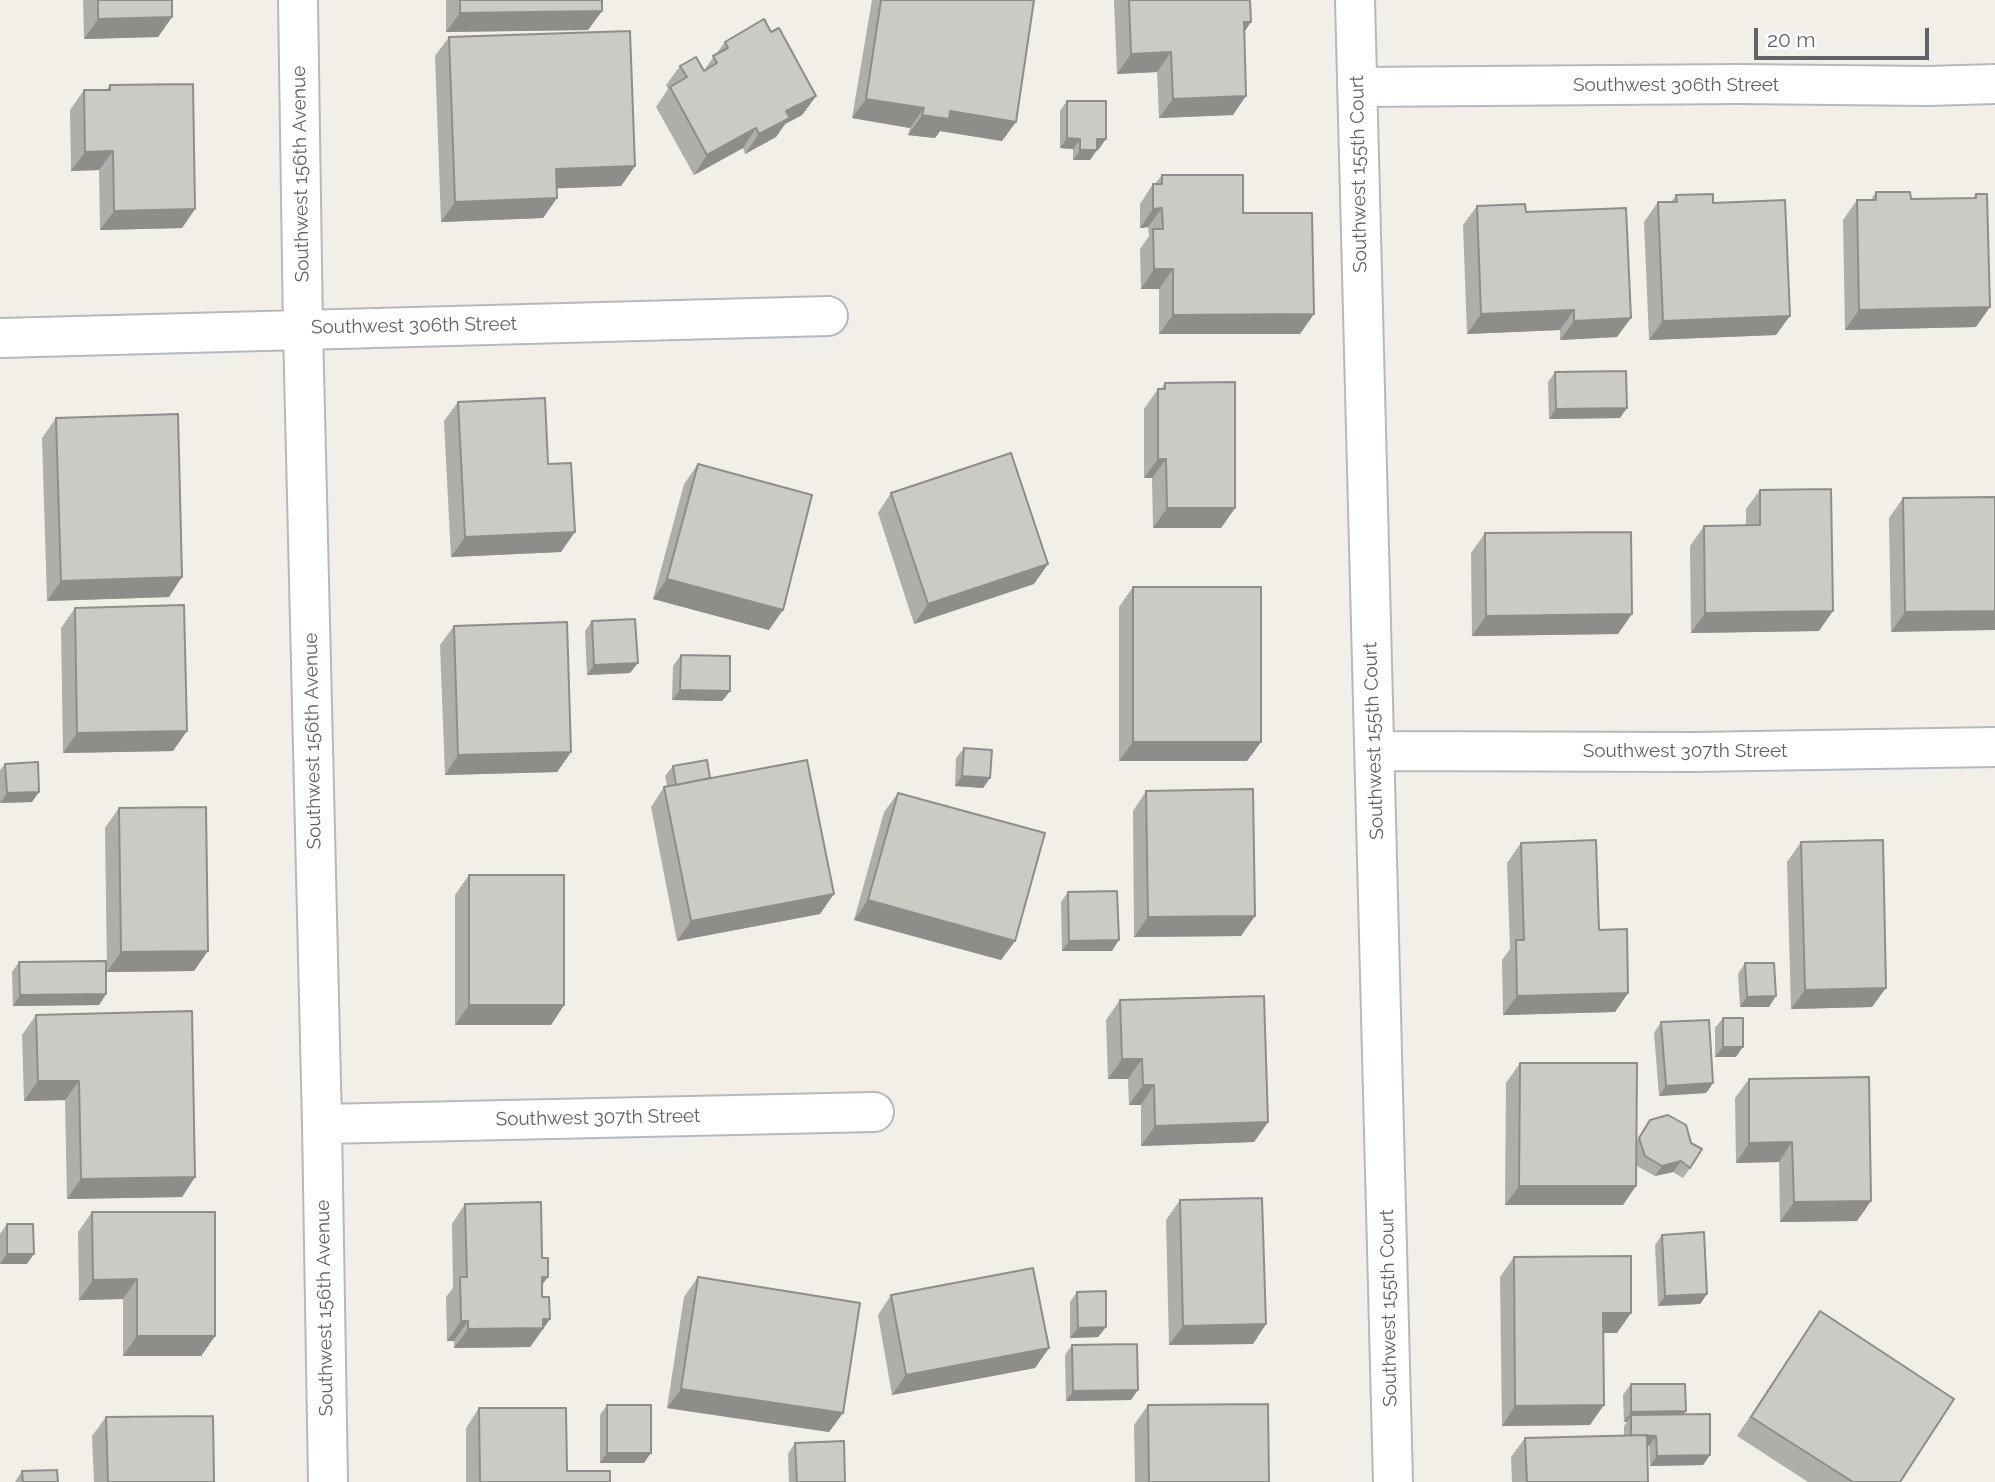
<!DOCTYPE html>
<style>
body{margin:0}
#map{position:relative;width:1995px;height:1482px;overflow:hidden;background:#f1efe8;font-family:Raleway,sans-serif}
canvas{display:block}
.scale{position:absolute;left:1754px;top:28px;width:175px;height:32px;box-sizing:border-box;border:4px solid #5f6368;border-top:0;padding-left:9px;font-size:21px;line-height:24px;white-space:nowrap;color:#5f6368;-webkit-text-stroke:5px #fff;paint-order:stroke}
</style>
<div id="map">
<canvas width="1995" height="1482"></canvas>
<div class="scale">20 m</div>
</div>
<script>
const ctx = document.querySelector('canvas').getContext('2d');
ctx.lineJoin = 'round';
const toPath = rows => new Path2D(rows.map(r => 'M' + r).join(''));
function trace(path, color, width, dash) { ctx.strokeStyle = color; ctx.lineWidth = width; ctx.lineCap = dash ? 'butt' : 'round'; ctx.setLineDash(dash || []); ctx.stroke(path); }
function fill(path, color) { ctx.fillStyle = color; ctx.fill(path, 'evenodd'); }
function drawText(font, color, halo, rows, align = 'center') {
  ctx.font = font + ' Raleway,sans-serif'; ctx.lineWidth = 7; ctx.setLineDash([]); ctx.textBaseline = 'middle'; ctx.strokeStyle = halo; ctx.fillStyle = color; for (const [text, x, y, turn = 0] of rows) {
    ctx.save(); ctx.translate(x, y); ctx.rotate((+turn || 0) * Math.PI / 180); ctx.textAlign = isNaN(turn) ? turn : align; if (halo) ctx.strokeText(text, 0, 0); ctx.fillText(text, 0, 0); ctx.restore();
  }
}
const street = toPath([
 [298,0,303,329,322,1124,328,1482],
 [1355,0,1393,1482],
 [1357,87,1738,84,1928,86,1995,84],
 [0,338,828,316],
 [1375,751,1694,752,1995,747],
 [322,1124,874,1112]
]);
trace(street, '#b5b8bc', 42);
trace(street, '#fff', 38);
fill(toPath([
 [83,0,172,0,172,17,158,37,84,39],
 [446,0,602,0,602,11,588,30,446,32],
 [872,0,1034,0,1002,141,940,131,935,138,908,135,910,128,852,118],
 [1114,0,1250,0,1251,22,1244,32,1233,115,1159,118,1157,72,1117,74],
 [771,32,816,96,802,115,785,124,776,137,745,154,743,148,694,175,656,107,668,89,666,85,680,66,704,70,725,42],
 [449,37,635,166,621,186,556,188,557,198,543,218,441,222,435,56],
 [110,85,195,209,182,228,100,230,99,170,71,171,70,110,84,90,106,90],
 [1067,101,1099,149,1097,149,1090,160,1073,160,1073,149,1060,148,1060,111],
 [1162,175,1243,213,1300,334,1159,334,1159,289,1141,289,1140,249,1149,236,1148,227,1140,228,1140,204,1153,184,1155,184],
 [1876,192,1911,199,1973,198,1976,194,1976,327,1845,330,1843,220,1857,200,1871,200],
 [1676,195,1776,335,1649,340,1644,222,1658,202,1671,202],
 [1477,206,1526,212,1617,337,1560,340,1560,330,1467,334,1463,225],
 [1555,372,1620,418,1549,419,1548,382],
 [1165,383,1235,508,1221,528,1153,528,1152,478,1144,478,1144,409,1158,389,1161,389],
 [458,402,548,464,561,552,451,557,444,421],
 [56,418,169,597,47,601,42,438],
 [698,464,769,630,653,599,684,484],
 [1760,490,1819,631,1691,633,1690,546,1704,526,1746,526,1746,509],
 [891,493,1034,584,914,624,878,513],
 [1995,497,1891,632,1889,518,1903,498],
 [1485,533,1618,634,1472,636,1471,553],
 [1133,587,1261,742,1247,761,1119,761,1119,607],
 [75,608,173,751,63,753,61,628],
 [592,621,630,673,587,675,585,631],
 [454,626,571,752,557,772,445,775,440,645],
 [681,655,730,691,722,701,672,700,673,666],
 [964,748,990,778,983,788,955,786,956,758],
 [5,764,39,792,32,802,0,803,0,770],
 [673,766,710,778,820,914,677,941,651,807,664,787,667,786,665,776],
 [1146,791,1241,936,1134,937,1133,811],
 [898,793,1015,941,1001,960,854,920,884,812],
 [119,808,194,971,107,972,105,828],
 [1801,842,1872,1007,1791,1009,1787,862],
 [1521,843,1599,930,1628,993,1615,1012,1503,1015,1502,960,1510,949,1507,863],
 [469,875,564,1005,551,1025,455,1025,455,895],
 [1068,892,1112,951,1062,951,1061,902],
 [19,962,106,994,99,1005,13,1006,12,972],
 [1745,963,1769,1007,1740,1007,1738,974],
 [1120,1000,1268,1122,1254,1142,1141,1146,1141,1105,1129,1105,1128,1079,1108,1079,1106,1020],
 [36,1015,195,1177,182,1197,67,1199,65,1100,24,1101,22,1035],
 [1723,1018,1736,1057,1715,1057,1715,1028],
 [1661,1022,1713,1083,1706,1093,1659,1096,1654,1033],
 [1520,1063,1637,1141,1650,1120,1690,1168,1683,1178,1673,1172,1655,1176,1637,1166,1636,1163,1623,1205,1505,1205,1506,1083],
 [1749,1079,1857,1221,1780,1222,1779,1162,1736,1163,1735,1098],
 [1180,1200,1266,1324,1253,1344,1169,1345,1166,1220],
 [465,1204,542,1285,542,1297,550,1319,530,1347,454,1348,454,1341,447,1341,446,1297,453,1288,452,1224],
 [92,1212,215,1336,201,1356,123,1356,123,1299,79,1300,78,1232],
 [7,1224,27,1264,0,1264,0,1234],
 [1662,1235,1707,1294,1700,1304,1658,1306,1655,1245],
 [1514,1257,1617,1333,1603,1333,1590,1425,1502,1426,1500,1277],
 [698,1277,843,1413,829,1432,667,1408,684,1297],
 [1077,1292,1106,1327,1098,1337,1070,1338,1070,1302],
 [891,1295,1049,1348,1035,1368,892,1395,878,1315],
 [1820,1311,1900,1482,1808,1482,1737,1436],
 [1072,1345,1131,1400,1066,1401,1065,1355],
 [1631,1384,1686,1411,1683,1415,1710,1455,1703,1465,1650,1466,1649,1446,1647,1446,1648,1482,1512,1482,1511,1457,1525,1438,1624,1435,1624,1426,1627,1422,1624,1422,1623,1395],
 [607,1405,644,1463,600,1463,600,1415],
 [1148,1405,1269,1482,1135,1482,1134,1425],
 [479,1408,567,1471,610,1482,466,1482,466,1428],
 [106,1417,214,1482,94,1482,92,1436],
 [795,1443,845,1482,789,1482,788,1454],
 [22,1471,58,1482,15,1482]
]), '#afaea9');
fill(toPath([
 [602,11,588,30,446,32,460,13],
 [172,17,158,37,84,39,98,19],
 [1244,22,1251,22,1237,42],
 [1171,52,1157,72,1117,74,1131,54],
 [816,96,802,115,785,124,776,137,745,154,759,134,786,111],
 [1246,96,1233,115,1159,118,1173,99],
 [866,99,924,108,910,128,852,118],
 [950,111,1016,122,1002,141,940,131,935,138,908,135,922,115],
 [756,128,743,148,694,175,707,155],
 [1067,138,1080,139,1073,149,1060,148],
 [1097,139,1106,139,1099,149,1090,149],
 [1080,150,1097,150,1090,160,1073,160],
 [113,151,99,170,71,171,85,152],
 [635,166,621,186,542,189,556,169],
 [557,198,543,218,441,222,455,202],
 [1162,208,1148,227,1140,228,1153,209],
 [195,209,182,228,100,230,114,211],
 [1154,269,1173,269,1159,289,1141,289],
 [1990,307,1976,327,1845,330,1859,310],
 [1574,310,1560,330,1467,334,1481,314],
 [1314,314,1300,334,1159,334,1173,315],
 [1790,316,1776,335,1649,340,1663,321],
 [1631,318,1617,337,1560,340,1574,321],
 [1627,408,1620,418,1549,419,1556,409],
 [1158,459,1166,459,1152,478,1144,478],
 [1167,508,1235,508,1221,528,1153,528],
 [575,532,561,552,451,557,465,537],
 [1048,564,1034,584,914,624,928,604],
 [182,577,169,597,47,601,61,581],
 [667,579,783,610,769,630,653,599],
 [1833,611,1819,631,1691,633,1705,613],
 [1995,611,1995,630,1891,632,1905,612],
 [1632,614,1618,634,1472,636,1486,616],
 [638,663,630,673,587,675,594,665],
 [680,690,730,691,722,701,672,700],
 [187,731,173,751,63,753,77,733],
 [1133,742,1261,742,1247,761,1119,761],
 [571,752,557,772,445,775,458,755],
 [962,776,990,778,983,788,955,786],
 [39,792,32,802,0,803,7,793],
 [834,894,820,914,677,941,691,921],
 [868,900,1015,941,1001,960,854,920],
 [1255,916,1241,936,1134,937,1148,917],
 [1119,940,1112,951,1062,951,1069,941],
 [208,951,194,971,107,972,121,952],
 [1886,988,1872,1007,1791,1009,1805,990],
 [1628,993,1615,1012,1503,1015,1517,996],
 [106,994,99,1005,13,1006,20,995],
 [1776,996,1769,1007,1740,1007,1747,997],
 [469,1005,564,1005,551,1025,455,1025],
 [1723,1047,1743,1047,1736,1057,1715,1057],
 [1122,1059,1142,1059,1128,1079,1108,1079],
 [38,1081,79,1081,65,1100,24,1101],
 [1713,1083,1706,1093,1659,1096,1666,1086],
 [1143,1085,1154,1085,1141,1105,1129,1105],
 [1268,1122,1254,1142,1141,1146,1155,1126],
 [1792,1142,1779,1162,1736,1163,1749,1143],
 [1681,1161,1673,1172,1655,1176,1662,1166],
 [195,1177,182,1197,67,1199,81,1179],
 [1519,1186,1636,1186,1623,1205,1505,1205],
 [1871,1201,1857,1221,1780,1222,1794,1202],
 [7,1254,34,1254,27,1264,0,1264],
 [542,1277,548,1277,534,1296],
 [137,1279,123,1299,79,1300,93,1280],
 [1707,1294,1700,1304,1658,1306,1665,1296],
 [1603,1313,1631,1313,1617,1333,1589,1333],
 [543,1319,550,1319,530,1347,454,1348,468,1329],
 [461,1321,468,1321,454,1341,447,1341],
 [1266,1324,1253,1344,1169,1345,1183,1326],
 [1106,1327,1098,1337,1070,1338,1078,1328],
 [137,1336,215,1336,201,1356,123,1356],
 [1049,1348,1035,1368,892,1395,906,1375],
 [681,1389,843,1413,829,1432,667,1408],
 [1138,1390,1131,1400,1066,1401,1073,1391],
 [1604,1405,1590,1425,1502,1426,1515,1406],
 [1686,1411,1679,1421,1631,1415,1627,1422,1624,1422,1631,1412],
 [1631,1436,1656,1436,1649,1446,1624,1446],
 [607,1453,651,1453,644,1463,600,1463],
 [1710,1455,1703,1465,1650,1466,1657,1456]
]), '#8f8d8a');
const building = toPath([
 [98,0,172,0,172,17,98,19,98,0],
 [460,0,602,0,602,11,460,13,460,0],
 [881,0,1034,0,1016,122,950,111,949,119,922,115,924,108,866,99,881,0],
 [1129,0,1250,0,1251,22,1244,22,1246,96,1173,99,1171,52,1131,54,1129,0],
 [764,19,771,32,779,28,816,96,786,111,790,118,759,134,756,128,707,155,670,87,687,77,680,66,696,57,704,71,717,63,713,56,728,48,725,42,764,19],
 [630,31,635,166,556,169,557,198,455,202,449,37,630,31],
 [193,84,195,209,114,211,113,151,85,152,84,90,110,90,110,85,193,84],
 [1067,101,1106,101,1106,139,1097,139,1097,150,1080,150,1080,139,1067,138,1067,101],
 [1162,175,1243,175,1243,213,1312,213,1314,314,1173,315,1173,269,1154,269,1153,229,1163,229,1162,208,1153,209,1153,184,1162,184,1162,175],
 [1876,192,1910,192,1911,199,1976,198,1976,194,1987,194,1990,307,1859,310,1857,200,1876,200,1876,192],
 [1713,194,1713,203,1785,200,1790,316,1663,321,1658,202,1677,202,1676,195,1713,194],
 [1525,204,1526,212,1626,208,1631,318,1574,321,1574,310,1481,314,1477,206,1525,204],
 [1626,371,1627,408,1556,409,1555,372,1626,371],
 [1235,382,1235,508,1167,508,1166,459,1158,459,1158,389,1165,389,1165,383,1235,382],
 [545,398,548,464,571,463,575,532,465,537,458,402,545,398],
 [178,414,182,577,61,581,56,418,178,414],
 [1011,453,1048,564,928,604,891,493,1011,453],
 [698,464,812,495,783,610,667,579,698,464],
 [1831,489,1833,611,1705,613,1704,526,1760,525,1760,490,1831,489],
 [1995,497,1995,611,1905,612,1903,498,1995,497],
 [1631,532,1632,614,1486,616,1485,533,1631,532],
 [1133,587,1261,587,1261,742,1133,742,1133,587],
 [184,605,187,731,77,733,75,608,184,605],
 [635,619,638,663,594,665,592,621,635,619],
 [567,622,571,752,458,755,454,626,567,622],
 [681,655,730,656,730,691,680,690,681,655],
 [964,748,992,750,990,778,962,776,964,748],
 [707,760,710,778,676,785,673,766,707,760],
 [807,760,834,894,691,921,664,787,807,760],
 [38,762,39,792,7,793,5,764,38,762],
 [1253,789,1255,916,1148,917,1146,791,1253,789],
 [898,793,1045,833,1015,941,868,900,898,793],
 [206,807,208,951,121,952,119,808,206,807],
 [1596,840,1599,930,1627,929,1628,993,1517,996,1516,940,1524,940,1521,843,1596,840],
 [1883,840,1886,988,1805,990,1801,842,1883,840],
 [469,875,564,875,564,1005,469,1005,469,875],
 [1117,891,1119,940,1069,941,1068,892,1117,891],
 [106,961,106,994,20,995,19,962,106,961],
 [1745,963,1774,963,1776,996,1747,997,1745,963],
 [1264,996,1268,1122,1155,1126,1154,1085,1143,1085,1142,1059,1122,1059,1120,1000,1264,996],
 [192,1011,195,1177,81,1179,79,1081,38,1081,36,1015,192,1011],
 [1723,1018,1743,1018,1743,1047,1723,1047,1723,1018],
 [1709,1020,1713,1083,1666,1086,1661,1022,1709,1020],
 [1520,1063,1637,1063,1636,1186,1519,1186,1520,1063],
 [1869,1077,1871,1201,1794,1202,1792,1142,1749,1143,1749,1079,1869,1077],
 [1668,1115,1686,1125,1691,1143,1702,1149,1690,1168,1681,1161,1662,1166,1645,1156,1639,1138,1650,1120,1668,1115],
 [1262,1198,1266,1324,1183,1326,1180,1200,1262,1198],
 [541,1202,542,1258,548,1258,548,1277,542,1277,542,1297,549,1297,550,1319,543,1319,543,1328,468,1329,468,1321,461,1321,460,1277,467,1277,465,1204,541,1202],
 [92,1212,215,1212,215,1336,137,1336,137,1279,93,1280,92,1212],
 [7,1224,33,1224,34,1254,7,1254,7,1224],
 [1704,1232,1707,1294,1665,1296,1662,1235,1704,1232],
 [1631,1256,1631,1313,1603,1313,1604,1405,1515,1406,1514,1257,1631,1256],
 [1033,1268,1049,1348,906,1375,891,1295,1033,1268],
 [698,1277,860,1303,843,1413,681,1389,698,1277],
 [1106,1291,1106,1327,1078,1328,1077,1292,1106,1291],
 [1820,1311,1954,1399,1900,1482,1853,1482,1751,1417,1820,1311],
 [1137,1344,1138,1390,1073,1391,1072,1345,1137,1344],
 [1631,1384,1685,1384,1686,1411,1631,1412,1631,1384],
 [1268,1404,1269,1482,1149,1482,1148,1405,1268,1404],
 [607,1405,651,1405,651,1453,607,1453,607,1405],
 [479,1408,566,1408,567,1471,610,1471,610,1482,480,1482,479,1408],
 [1710,1414,1710,1455,1657,1456,1656,1436,1631,1435,1631,1415,1710,1414],
 [213,1416,214,1482,108,1482,106,1417,213,1416],
 [1647,1435,1648,1482,1527,1482,1525,1438,1647,1435],
 [844,1441,845,1482,797,1482,795,1443,844,1441],
 [57,1470,58,1482,23,1482,22,1471,57,1470]
]);
fill(building, '#cccac5');
trace(building, '#8f8d8a', 2);
drawText('19px', '#5f6368', '#fff', [
 ["Southwest 306th Street",1676,85],
 ["Southwest 156th Avenue",301,174,-91],
 ["Southwest 155th Court",1359,174,-91],
 ["Southwest 306th Street",414,326,-1],
 ["Southwest 156th Avenue",313,741,-91],
 ["Southwest 155th Court",1374,741,-92],
 ["Southwest 307th Street",1685,751],
 ["Southwest 307th Street",598,1118,-1],
 ["Southwest 156th Avenue",325,1308,-91],
 ["Southwest 155th Court",1389,1308,-91]
]);
</script>
